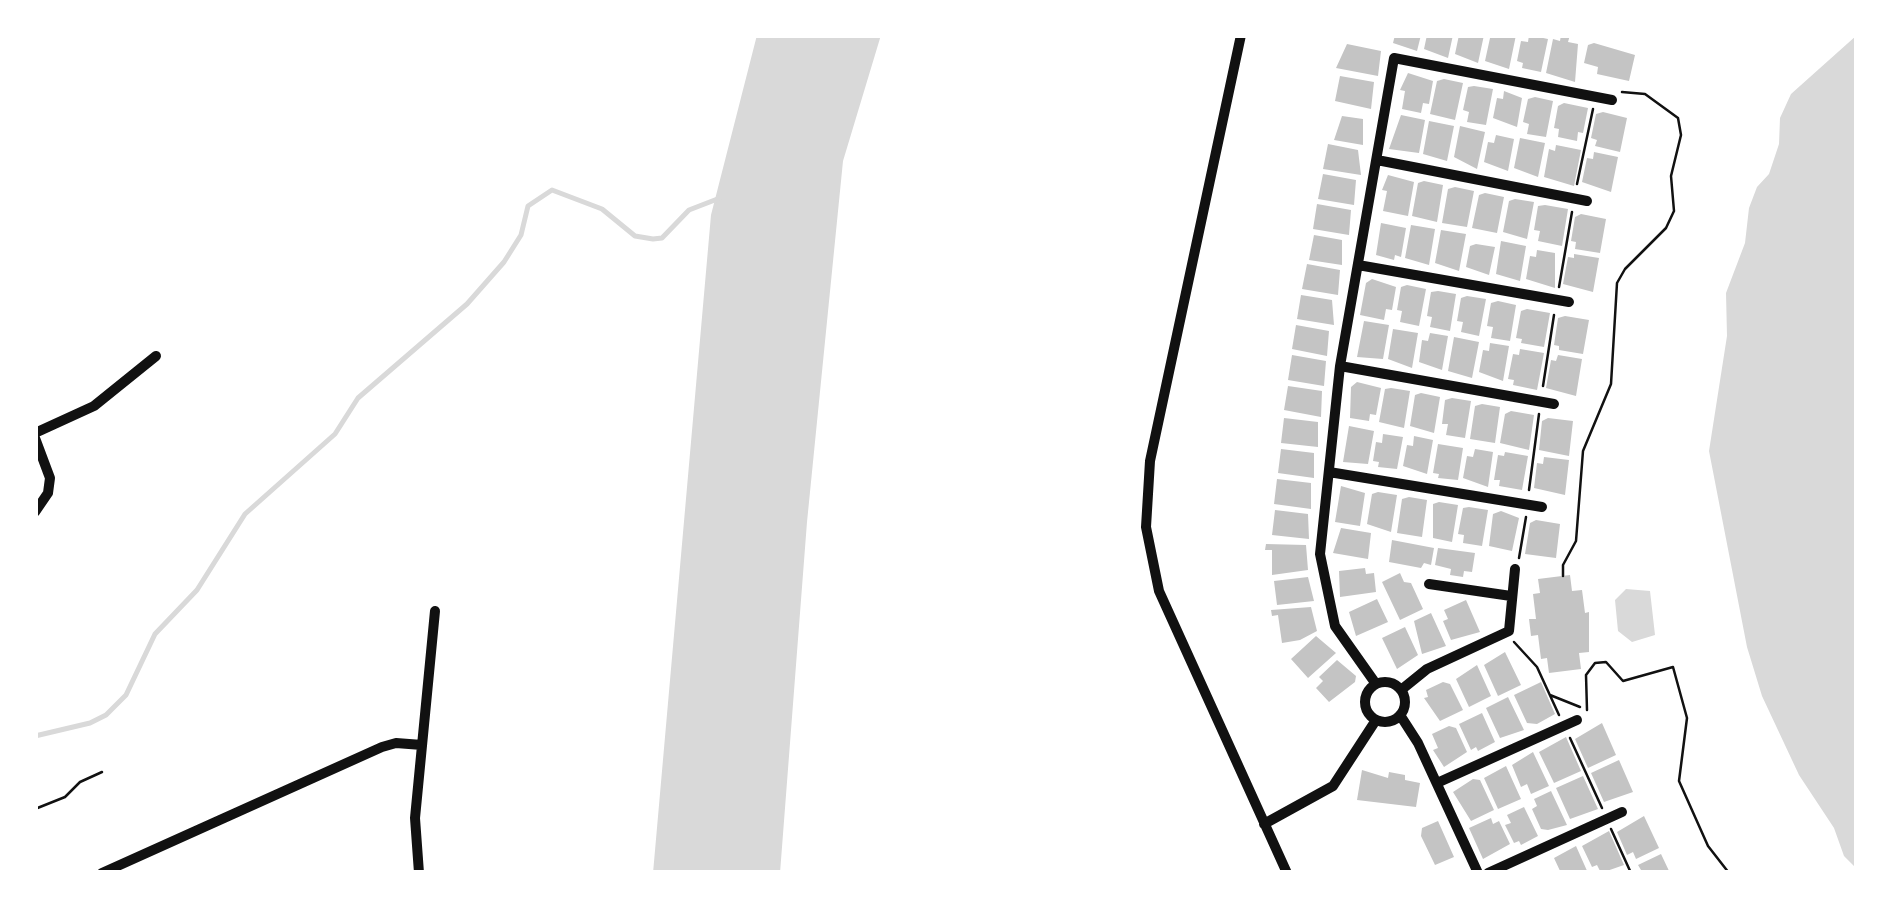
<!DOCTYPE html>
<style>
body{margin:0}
#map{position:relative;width:1892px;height:908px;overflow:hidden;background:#fff;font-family:Manrope,sans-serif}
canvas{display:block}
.frame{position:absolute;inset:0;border:38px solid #fff;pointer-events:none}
</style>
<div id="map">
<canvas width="1892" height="908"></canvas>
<div class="frame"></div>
</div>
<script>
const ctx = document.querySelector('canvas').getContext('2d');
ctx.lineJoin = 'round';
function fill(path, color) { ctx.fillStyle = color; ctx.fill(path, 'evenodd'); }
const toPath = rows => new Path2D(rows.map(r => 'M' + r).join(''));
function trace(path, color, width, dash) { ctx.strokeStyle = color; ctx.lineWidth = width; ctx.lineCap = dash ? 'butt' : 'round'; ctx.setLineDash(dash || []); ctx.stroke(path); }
fill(toPath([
 [757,35,881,35,843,161,807,522,780,873,653,873,711,215],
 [1857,35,1857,869,1844,856,1834,828,1799,775,1762,696,1747,647,1709,451,1727,336,1726,293,1745,243,1749,208,1757,187,1769,174,1779,144,1780,118,1791,94],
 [1626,589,1650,591,1655,635,1632,642,1618,631,1615,600]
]), '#d9d9d9');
trace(toPath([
 [35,736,90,723,106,715,126,695,155,634,197,590,245,514,335,434,358,398,467,304,504,262,521,235,528,206,552,190,602,209,635,236,653,239,662,238,689,210,720,198]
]), '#d9d9d9', 5);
fill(toPath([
 [1395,35,1421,35,1417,51,1393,43],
 [1427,35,1453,35,1448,58,1424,49],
 [1459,35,1484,35,1478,63,1455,54],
 [1496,35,1516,35,1509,69,1485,61,1490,38],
 [1529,35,1548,39,1541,72,1522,68,1523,63,1517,61,1521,41,1528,42],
 [1561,35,1570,35,1568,42,1578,44,1575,82,1546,73,1553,39,1560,41],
 [1594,43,1635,55,1629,81,1597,74,1598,67,1584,63,1588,45],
 [1347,44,1381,51,1378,76,1336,68],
 [1408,73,1433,81,1429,104,1423,103,1421,113,1402,109,1405,91,1400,90],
 [1340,76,1374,82,1371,109,1335,101],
 [1444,79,1463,83,1455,120,1430,114,1437,81],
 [1474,86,1493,89,1486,125,1467,122,1469,112,1463,110,1468,87],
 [1504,91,1522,98,1517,127,1493,118,1497,98,1503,99],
 [1535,97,1553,101,1546,137,1527,134,1529,124,1523,122,1528,99],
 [1564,103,1588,108,1583,133,1578,132,1577,141,1558,137,1559,129,1554,128,1558,106],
 [1603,112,1627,118,1620,152,1595,146,1597,140,1591,138,1596,114],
 [1401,115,1425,120,1419,153,1389,149],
 [1342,116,1363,119,1363,145,1334,140],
 [1429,121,1454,126,1447,161,1423,154],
 [1460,126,1485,132,1477,169,1454,157],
 [1496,135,1514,139,1508,171,1484,162,1488,142,1494,143],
 [1520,138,1545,143,1538,177,1514,168],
 [1328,144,1358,150,1361,175,1323,169],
 [1556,145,1581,150,1574,186,1544,177,1549,149,1555,151],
 [1594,152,1618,157,1611,192,1582,182,1587,158,1593,159],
 [1323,174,1356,180,1354,205,1318,199],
 [1388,175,1414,182,1408,216,1383,211,1387,191,1382,190],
 [1424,181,1443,185,1437,222,1412,216,1418,183],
 [1455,187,1474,191,1467,227,1442,223,1448,189],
 [1485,193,1504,197,1497,233,1472,228,1479,195],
 [1515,199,1534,202,1527,239,1503,232,1509,201],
 [1317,204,1351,210,1349,235,1313,229],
 [1545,205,1568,209,1562,246,1538,241,1540,231,1534,230,1538,206],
 [1581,214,1606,219,1600,253,1575,249,1576,242,1571,241,1575,217],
 [1381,223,1406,228,1401,257,1395,255,1394,260,1376,255],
 [1411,225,1435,229,1429,265,1405,258],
 [1441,230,1466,234,1459,271,1435,263],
 [1314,235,1342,240,1342,265,1309,260],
 [1501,241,1526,246,1520,281,1496,274],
 [1476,244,1495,247,1489,275,1466,267,1470,246],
 [1537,250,1555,253,1555,288,1526,279,1530,256,1536,257],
 [1574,254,1599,258,1593,292,1563,284,1568,257,1574,258],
 [1307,264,1340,270,1338,295,1302,289],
 [1372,279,1396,287,1392,310,1386,309,1384,320,1360,315,1366,283],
 [1407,285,1426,289,1419,326,1400,322,1402,311,1397,310,1401,287],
 [1438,291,1456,294,1450,331,1430,327,1432,317,1427,316,1431,292],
 [1301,295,1332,300,1334,325,1297,319],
 [1467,296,1486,299,1479,336,1461,332,1463,322,1457,321,1461,298],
 [1498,301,1516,305,1510,341,1491,338,1493,327,1487,326,1491,303],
 [1527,309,1550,313,1544,347,1521,343,1522,339,1516,338,1521,311],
 [1565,316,1589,320,1583,354,1559,350,1559,346,1554,345,1558,318],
 [1364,321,1389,325,1383,359,1357,357],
 [1296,325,1329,331,1327,356,1292,349],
 [1393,329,1418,333,1412,368,1388,359],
 [1430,333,1448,336,1442,370,1419,362,1422,340,1428,341],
 [1454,337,1479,342,1472,378,1448,371],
 [1490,343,1509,346,1503,381,1479,372,1483,350,1489,351],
 [1520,349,1544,353,1537,390,1513,385,1514,380,1508,379,1513,354,1519,355],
 [1292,355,1326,361,1324,386,1288,380],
 [1558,355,1582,359,1576,396,1546,388,1551,360,1556,361],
 [1357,382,1381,388,1376,415,1370,414,1369,421,1350,418,1351,387],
 [1288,386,1322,391,1321,417,1284,410],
 [1391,388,1410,391,1404,428,1379,422,1385,389],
 [1421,393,1440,397,1434,433,1410,426,1415,395],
 [1452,398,1471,401,1465,438,1446,435,1448,424,1442,424,1445,400],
 [1482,404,1500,407,1495,443,1470,439,1475,406],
 [1511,411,1534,415,1529,450,1500,443,1505,414],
 [1284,418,1318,422,1318,447,1281,443],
 [1548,418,1573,421,1569,456,1539,450,1542,421],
 [1349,426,1374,431,1368,464,1343,462],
 [1383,434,1403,437,1397,469,1378,467,1379,462,1373,461,1376,442,1382,443],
 [1414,436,1433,440,1427,474,1403,466,1407,445,1413,446],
 [1438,444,1463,448,1458,480,1438,478,1439,474,1433,473],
 [1281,449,1314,453,1314,478,1278,473],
 [1475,449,1493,452,1488,487,1463,478,1467,456,1473,457],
 [1505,452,1528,456,1522,490,1499,486,1500,480,1494,480,1498,455,1504,456],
 [1544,457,1569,460,1565,495,1534,488,1537,463,1543,464],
 [1277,479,1311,483,1311,509,1274,504],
 [1341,486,1365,493,1360,526,1335,522],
 [1378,492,1397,495,1391,532,1367,524,1372,494],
 [1409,497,1427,500,1422,537,1397,533,1402,499],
 [1439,502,1458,505,1452,542,1433,538,1433,504],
 [1469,507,1488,510,1482,546,1463,543,1464,535,1458,534,1463,508],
 [1275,510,1308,514,1309,539,1272,535],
 [1501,511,1519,518,1512,551,1489,546,1493,514],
 [1536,520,1560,524,1556,558,1525,554,1530,523],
 [1341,528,1371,533,1368,559,1333,553],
 [1392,540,1434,548,1431,565,1424,563,1421,568,1389,562],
 [1266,544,1306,545,1308,570,1272,575,1272,550,1265,550],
 [1438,548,1475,553,1472,572,1464,571,1463,577,1450,575,1451,569,1435,565],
 [1365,568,1366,574,1374,573,1376,592,1340,597,1339,571],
 [1400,573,1404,582,1411,583,1423,609,1400,620,1382,582],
 [1570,575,1572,591,1582,590,1585,613,1589,612,1589,652,1579,653,1581,669,1549,673,1547,658,1541,659,1538,635,1531,636,1529,619,1536,619,1533,594,1540,593,1538,579],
 [1308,577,1314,601,1277,605,1274,581],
 [1377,599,1388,622,1356,636,1349,612],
 [1466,600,1480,632,1451,640,1443,621,1448,619,1444,610],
 [1311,607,1317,631,1300,640,1282,643,1278,615,1272,616,1271,610],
 [1431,613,1446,646,1422,654,1414,621],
 [1405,627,1418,655,1397,669,1382,638],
 [1316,636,1336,653,1308,678,1291,659],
 [1505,652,1521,685,1498,696,1484,665],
 [1337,660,1356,676,1355,682,1329,702,1316,688,1323,681,1319,677],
 [1477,665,1491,696,1469,707,1456,679],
 [1443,682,1450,684,1463,710,1440,721,1424,698,1428,697,1426,690],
 [1541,682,1555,714,1537,724,1527,723,1514,695],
 [1508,697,1524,730,1500,738,1486,708],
 [1482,713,1495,742,1478,751,1476,747,1471,750,1459,724],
 [1602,723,1616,755,1588,768,1575,739],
 [1449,726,1456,728,1467,752,1444,767,1433,750,1438,748,1432,734],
 [1566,737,1581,771,1554,783,1539,752],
 [1533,752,1549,786,1531,794,1527,784,1521,787,1512,765],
 [1619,760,1633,792,1604,802,1591,773],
 [1506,766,1521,799,1498,809,1484,778],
 [1362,770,1388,778,1389,772,1405,775,1405,780,1420,783,1416,807,1357,800],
 [1583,776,1598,809,1570,819,1556,788],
 [1473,779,1480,780,1494,810,1471,821,1453,792],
 [1551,791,1567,825,1548,830,1541,829,1532,809,1537,806,1534,799],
 [1524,807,1538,836,1521,845,1519,841,1514,843,1505,825,1511,823,1507,815],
 [1644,816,1659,848,1636,859,1633,852,1627,855,1617,832],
 [1491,818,1493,824,1499,821,1510,844,1483,859,1469,828],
 [1438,821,1454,857,1435,865,1421,836,1422,828],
 [1609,831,1624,865,1601,873,1597,865,1592,867,1582,846],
 [1576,846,1588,873,1561,873,1554,858],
 [1661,854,1670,873,1634,873,1641,870,1638,865]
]), '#c4c4c4');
trace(toPath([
 [1577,184,1593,109],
 [1559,287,1572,212],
 [1543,386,1554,315],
 [1529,490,1539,414],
 [1519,558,1526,517],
 [1563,576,1563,565,1576,541,1583,451,1611,384,1617,283,1625,269,1666,228,1674,211,1671,176,1681,135,1678,118,1645,94,1622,92],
 [1514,642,1537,667,1559,715],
 [1550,695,1580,707],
 [1587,710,1586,675,1595,663,1606,662,1623,681,1673,667,1687,718,1679,781,1708,846,1729,873],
 [1570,738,1602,808],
 [35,809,65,797,80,782,102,772],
 [1611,829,1631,873]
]), '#111', 2.5);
trace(toPath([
 [1241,35,1150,461,1146,527,1159,591,1287,873],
 [1377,160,1587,201],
 [1358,265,1569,302],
 [1340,366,1554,404],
 [35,433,94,406,156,356],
 [35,438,50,478,48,493,35,512],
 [1329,472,1542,507],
 [1429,584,1511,596],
 '1365 702a20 20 0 1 1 40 0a20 20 0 1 1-40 0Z',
 [1376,684,1335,626,1320,554,1340,366,1394,58,1612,100],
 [1401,690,1427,669,1509,631,1515,569],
 [1400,715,1418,743,1478,873],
 [1437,783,1577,720],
 [1264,824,1333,786,1376,720],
 [102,873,382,747,396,743,422,745],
 [419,873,415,818,435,611],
 [1488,873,1622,812]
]), '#111', 10);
</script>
